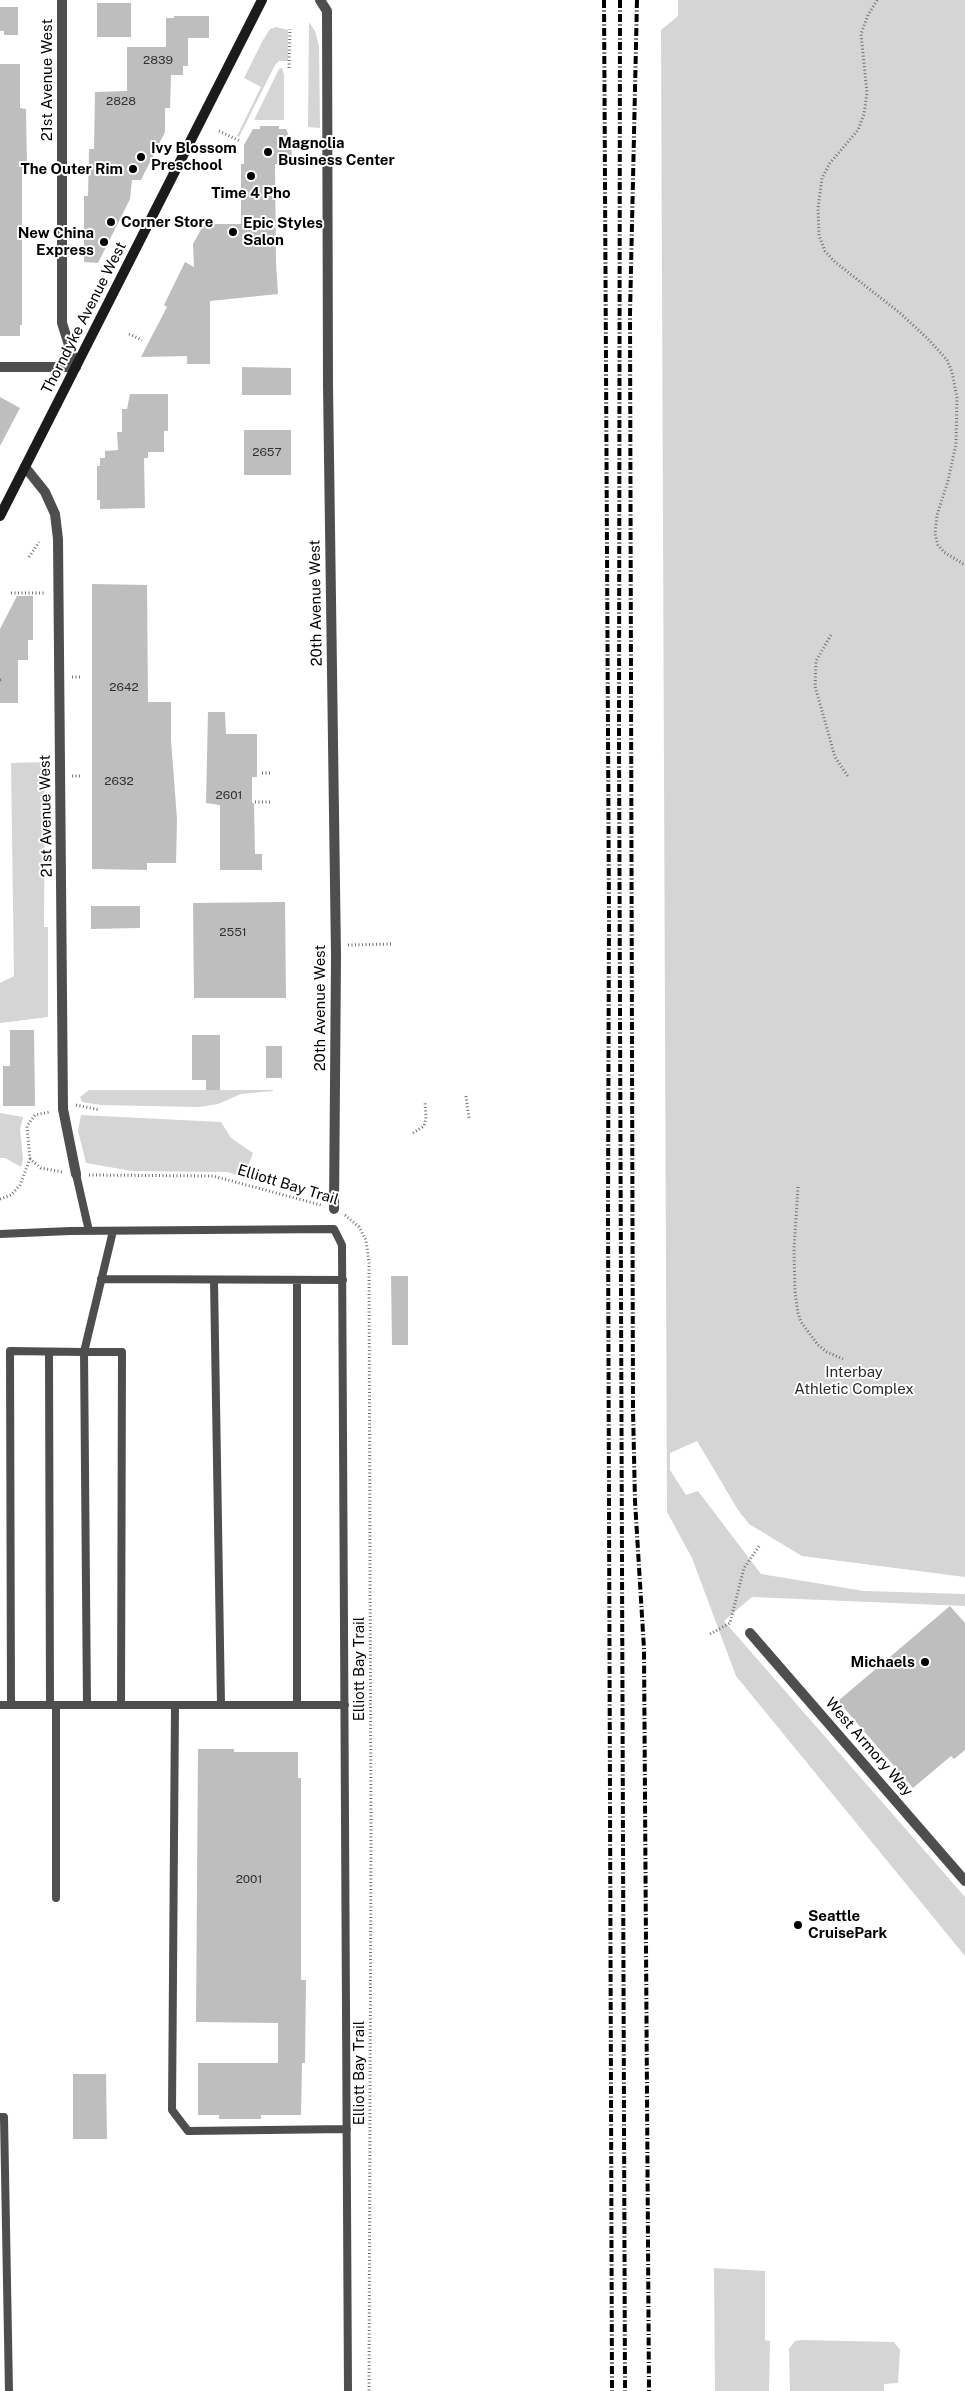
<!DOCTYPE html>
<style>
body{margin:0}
canvas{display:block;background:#fff}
</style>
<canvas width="965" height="2391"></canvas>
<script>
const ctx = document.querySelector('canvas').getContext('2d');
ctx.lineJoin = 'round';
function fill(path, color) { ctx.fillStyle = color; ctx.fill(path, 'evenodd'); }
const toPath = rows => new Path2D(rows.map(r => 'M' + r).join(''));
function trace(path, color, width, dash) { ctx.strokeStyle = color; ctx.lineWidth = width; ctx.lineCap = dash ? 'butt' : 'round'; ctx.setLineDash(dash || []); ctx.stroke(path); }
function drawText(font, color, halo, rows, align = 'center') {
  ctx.font = font + ' "Public Sans",sans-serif'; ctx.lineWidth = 4; ctx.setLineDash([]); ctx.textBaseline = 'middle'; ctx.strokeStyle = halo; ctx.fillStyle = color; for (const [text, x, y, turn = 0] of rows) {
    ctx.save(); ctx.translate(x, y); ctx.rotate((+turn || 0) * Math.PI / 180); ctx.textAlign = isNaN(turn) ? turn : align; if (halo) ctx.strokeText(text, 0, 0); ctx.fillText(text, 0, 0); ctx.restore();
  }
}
fill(toPath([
 [678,0,965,0,965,1577,802,1556,749,1524,738,1510,697,1441,670,1453,670,1470,686,1495,698,1491,761,1574,864,1591,965,1594,965,1606,752,1597,724,1621,965,1897,965,1956,736,1676,692,1558,667,1512,661,30,678,16],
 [309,22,315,31,319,46,320,128,308,127],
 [276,27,288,30,288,61,279,61,275,65,239,137,237,136,261,87,244,78,263,40,270,29],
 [282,68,284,75,284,120,254,120,279,69],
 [45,762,44,927,48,927,48,1017,0,1023,0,983,14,976,11,763],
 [89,1090,273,1090,273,1091,241,1094,218,1104,199,1107,101,1105,82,1102,80,1097],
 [0,1113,23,1117,20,1129,23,1159,21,1167,5,1158,0,1158],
 [81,1115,221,1122,231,1138,253,1153,244,1177,227,1172,132,1171,86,1163,78,1131],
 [714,2268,765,2271,765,2340,770,2341,769,2391,715,2391],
 [801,2340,894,2342,900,2350,898,2383,884,2384,884,2391,790,2391,789,2349,795,2341]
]), '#d5d5d5');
fill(toPath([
 [97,3,131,3,131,37,97,37],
 [0,7,18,7,18,35,4,35,4,31,0,31],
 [174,16,209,16,209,38,188,38,188,66,183,66,183,75,171,75,170,108,165,108,165,132,141,180,132,180,130,199,98,263,84,262,84,196,88,196,89,149,94,149,95,92,127,91,127,47,166,47,166,18,174,18],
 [0,64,20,64,20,108,26,109,27,167,23,167,22,176,22,325,20,325,20,336,0,336],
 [260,126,279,126,279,129,286,129,291,141,292,160,282,160,282,164,275,164,276,263,278,294,210,301,210,364,187,364,187,356,141,357,167,307,164,305,185,262,194,267,193,244,204,224,241,224,241,164,244,164,244,145,253,129,260,129],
 [242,367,291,368,291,395,242,395],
 [130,394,168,394,168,431,164,431,164,452,148,452,148,458,144,458,145,508,100,509,100,500,97,500,97,466,100,466,100,458,105,458,105,451,118,450,117,432,122,432,122,409,127,409],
 [0,397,20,408,0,446],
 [244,430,291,430,291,475,244,475],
 [92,584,147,585,148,702,171,702,171,740,177,819,176,863,147,863,147,870,92,869],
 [17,596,33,596,33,640,28,640,28,660,18,660,18,703,0,703,0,629],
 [208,712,225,712,226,734,257,734,257,777,252,777,252,803,254,803,255,854,262,854,262,870,220,870,220,805,206,803],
 [285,902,286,998,194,998,193,903],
 [91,906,140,906,140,928,91,929],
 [10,1030,34,1030,35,1106,3,1106,3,1066,10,1066],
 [192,1035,220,1035,220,1090,206,1090,206,1080,192,1080],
 [266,1046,282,1046,282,1078,266,1078],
 [391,1276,408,1276,408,1345,392,1345],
 [950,1606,965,1623,965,1750,954,1759,951,1756,913,1788,838,1701],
 [198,1749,234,1749,234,1752,298,1752,298,1778,301,1778,301,1980,306,1980,305,2063,302,2063,301,2115,261,2115,261,2119,219,2119,219,2115,198,2115,198,2063,278,2063,278,2023,196,2022],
 [73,2074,106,2074,107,2139,73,2139]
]), '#bebebe');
trace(toPath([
 [877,0,868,15,861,34,867,93,864,114,858,130,830,163,822,178,818,208,819,235,825,251,835,262,900,313,928,339,947,360,952,372,957,398,956,444,948,481,937,515,935,534,938,545,944,552,965,565],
 [289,68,290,29],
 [219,131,240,141],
 [129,334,142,340],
 [29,557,39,542],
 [11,593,46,593],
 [831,635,816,661,815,686,835,757,849,778],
 [72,677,81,677],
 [0,680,3,679],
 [262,773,272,773],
 [72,776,81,776],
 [255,802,272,802],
 [348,945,392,944],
 [466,1096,469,1118],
 [76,1105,100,1110],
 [413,1133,424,1126,426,1119,425,1101],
 [30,1159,27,1126,35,1115,50,1112],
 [89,1175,213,1176,321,1205],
 [798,1187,794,1249,795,1292,798,1313,801,1322,818,1345,827,1352,843,1359],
 [0,1199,11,1195,20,1185,30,1159,41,1168,62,1172],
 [345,1215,359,1227,366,1240,369,1263,371,1836,369,2391],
 [710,1634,730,1623,744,1568,760,1545]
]), '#707070', 3, [1, 2.5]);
trace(toPath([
 [76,1174,89,1231],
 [0,1234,70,1231,334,1229,342,1245,348,2391],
 [101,1279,343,1280],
 [214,1280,221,1705],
 [297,1280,297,1705],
 [49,1352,50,1705],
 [0,1705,345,1705],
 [11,1705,10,1351,84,1352,113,1231],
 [56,1705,56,1898],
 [87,1705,84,1352,122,1352,121,1705],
 [175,1705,172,2110,188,2131,347,2129],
 [0,2117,4,2117,9,2391]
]), '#4e4e4e', 8);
trace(toPath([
 [320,0,327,11,328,385,336,956,334,1209],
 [0,367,76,367,62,323,62,0],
 [25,467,45,492,55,514,58,539,63,1109,76,1174],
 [750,1633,965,1881]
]), '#4e4e4e', 10);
trace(toPath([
 [0,516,262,0]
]), '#1b1b1b', 10);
trace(toPath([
 [604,0,609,914,608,1209,612,2391],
 [620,0,619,739,625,2391],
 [637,0,630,314,633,1410,635,1501,644,1649,649,2391]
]), '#000', 4, [8, 2.5, 1, 2.5]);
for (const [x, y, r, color] of [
 [268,152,5,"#000"],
 [141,157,5,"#000"],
 [133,169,5,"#000"],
 [251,176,5,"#000"],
 [111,222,5,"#000"],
 [233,232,5,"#000"],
 [104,242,5,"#000"],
 [925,1662,5,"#000"],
 [798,1925,5,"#000"]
]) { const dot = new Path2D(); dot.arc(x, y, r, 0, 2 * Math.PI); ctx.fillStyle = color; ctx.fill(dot); trace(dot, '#fff', 2); }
drawText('12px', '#303030', null, [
 ["2839",158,60],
 ["2828",121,101],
 ["2657",267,452],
 ["2642",124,687],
 ["2632",119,781],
 ["2601",229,795],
 ["2551",233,932],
 ["2001",249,1879]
]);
drawText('15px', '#000', '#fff', [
 ["21st Avenue West",47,80,-90],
 ["Thorndyke Avenue West",84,318,-63],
 ["20th Avenue West",316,603,-91],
 ["21st Avenue West",46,816,-91],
 ["20th Avenue West",320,1008,-90],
 ["Elliott Bay Trail",288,1185,17],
 ["Elliott Bay Trail",359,1669,-90],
 ["West Armory Way",869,1747,49],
 ["Elliott Bay Trail",359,2073,-90]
]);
drawText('bold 15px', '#000', '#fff', [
 ["Magnolia",278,143],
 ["Business Center",278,160],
 ["Ivy Blossom",151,148],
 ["Preschool",151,165],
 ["The Outer Rim",123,169,"right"],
 ["Time 4 Pho",251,193,"center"],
 ["Corner Store",121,222],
 ["Epic Styles",243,223],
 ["Salon",243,240],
 ["New China",94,233,"right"],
 ["Express",94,250,"right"],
 ["Michaels",915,1662,"right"],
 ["Seattle",808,1916],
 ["CruisePark",808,1933]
], 'left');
drawText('15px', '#2c2c2c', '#fff', [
 ["Interbay",854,1372],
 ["Athletic Complex",854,1389]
]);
</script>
